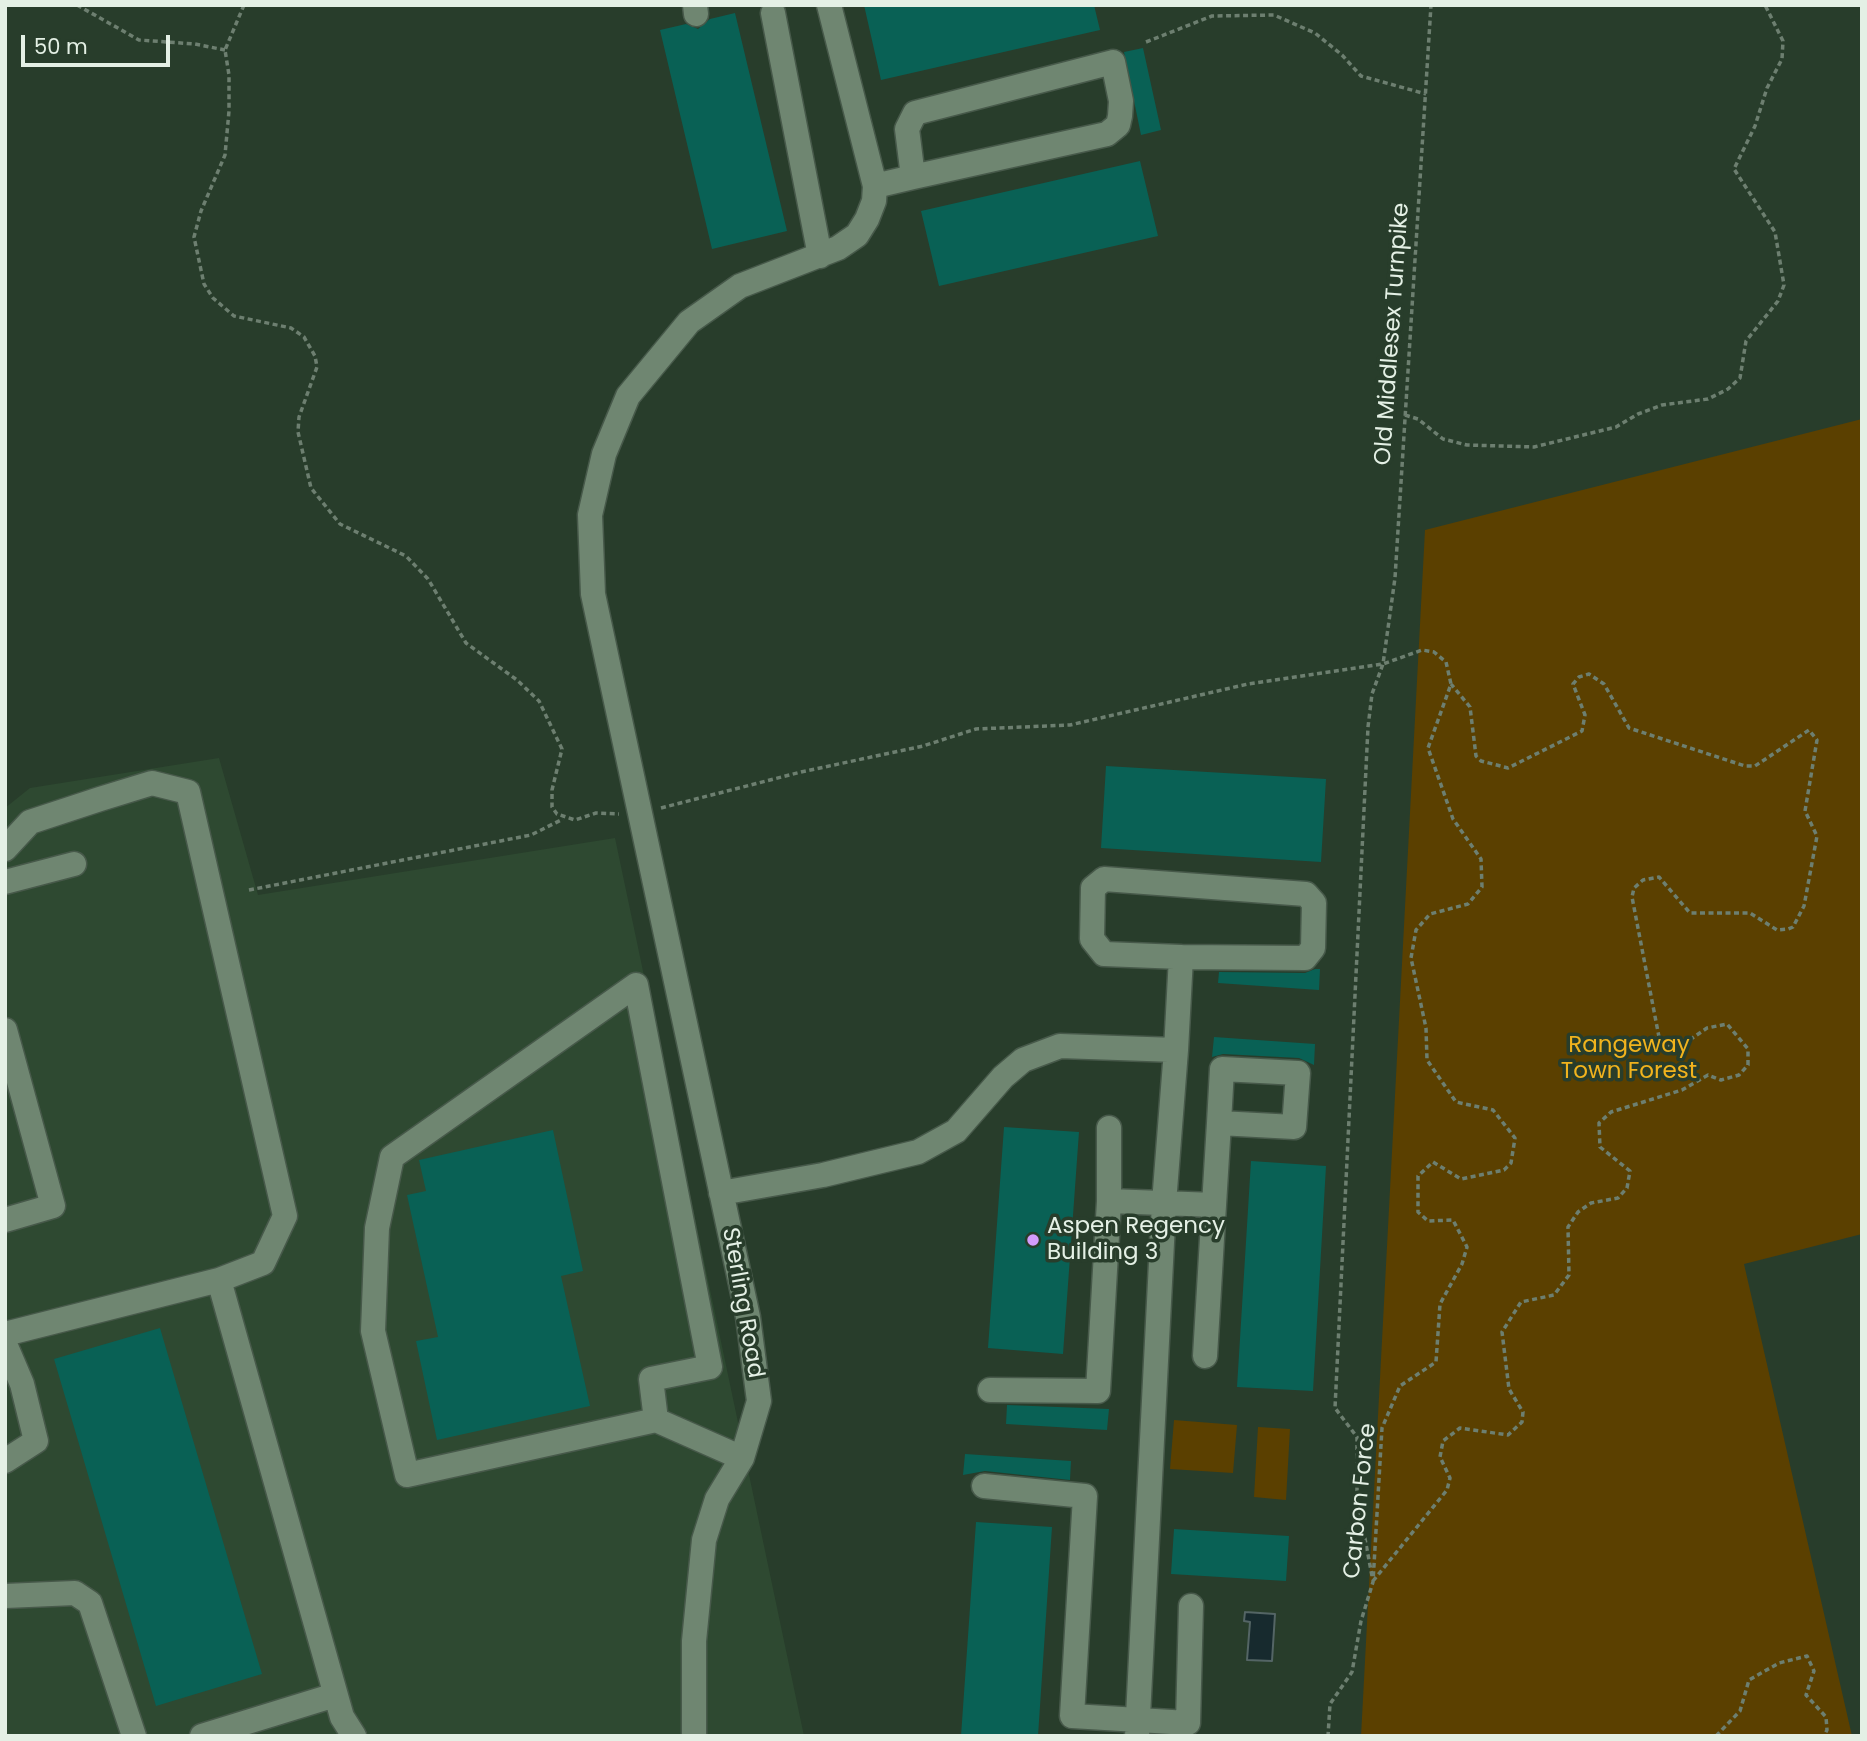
<!DOCTYPE html>
<style>
body{margin:0}
#map{position:relative;width:1867px;height:1741px;overflow:hidden;background:#283d2b;font-family:Poppins,sans-serif}
canvas{display:block}
.frame{position:absolute;inset:0;border:7px solid #e4f0e5;pointer-events:none}
.scale{position:absolute;left:21px;top:35px;width:149px;height:32px;box-sizing:border-box;border:4px solid #e4f0e5;border-top:0;padding-left:9px;font-size:21px;line-height:24px;white-space:nowrap;color:#e4f0e5;-webkit-text-stroke:5px #283d2b;paint-order:stroke}
</style>
<div id="map">
<canvas width="1867" height="1741"></canvas>
<div class="frame"></div>
<div class="scale">50 m</div>
</div>
<script>
const ctx = document.querySelector('canvas').getContext('2d');
ctx.lineJoin = 'round';
function fill(path, color) { ctx.fillStyle = color; ctx.fill(path, 'evenodd'); }
const toPath = rows => new Path2D(rows.map(r => 'M' + r).join(''));
function trace(path, color, width, dash) { ctx.strokeStyle = color; ctx.lineWidth = width; ctx.lineCap = dash ? 'butt' : 'round'; ctx.setLineDash(dash || []); ctx.stroke(path); }
function drawText(font, color, halo, rows, align = 'center') {
  ctx.font = font + ' Poppins,sans-serif'; ctx.lineWidth = 7; ctx.setLineDash([]); ctx.textBaseline = 'middle'; ctx.strokeStyle = halo; ctx.fillStyle = color; for (const [text, x, y, turn = 0] of rows) {
    ctx.save(); ctx.translate(x, y); ctx.rotate((+turn || 0) * Math.PI / 180); ctx.textAlign = isNaN(turn) ? turn : align; if (halo) ctx.strokeText(text, 0, 0); ctx.fillText(text, 0, 0); ctx.restore();
  }
}
fill(toPath([
 [219,758,258,895,615,838,804,1736,5,1736,5,808,30,788]
]), '#2e4931');
fill(toPath([
 [1862,419,1862,1234,1744,1264,1852,1736,1361,1736,1425,530],
 [1174,1420,1237,1425,1233,1473,1170,1469],
 [1258,1427,1290,1429,1286,1500,1254,1497]
]), '#5b4000');
const water = toPath([
 [1245,1612,1275,1614,1272,1661,1247,1660,1250,1622,1244,1621,1245,1612]
]);
fill(water, '#172a2e');
trace(water, '#546565', 2);
fill(toPath([
 [864,5,1094,5,1100,30,881,80],
 [735,13,787,231,712,249,660,30,686,24,698,29,710,19],
 [1143,48,1161,130,1141,135,1124,52],
 [1140,161,1158,236,939,286,921,211],
 [1106,766,1326,779,1321,862,1101,848],
 [1315,969,1320,969,1319,990,1218,983,1219,972,1305,973],
 [1214,1037,1315,1044,1314,1065,1299,1058,1223,1054,1212,1057],
 [1004,1127,1079,1132,1063,1354,988,1348],
 [553,1130,583,1271,561,1276,590,1406,437,1440,416,1341,438,1337,407,1195,426,1191,419,1160],
 [1251,1161,1326,1166,1313,1391,1237,1387],
 [160,1328,262,1674,156,1706,54,1359],
 [1007,1405,1109,1409,1107,1430,1006,1424],
 [965,1454,1071,1461,1070,1480,985,1471,963,1475],
 [976,1522,1052,1527,1038,1736,961,1736],
 [1174,1529,1289,1536,1286,1581,1171,1574]
]), '#096155');
const minor = toPath([
 [695,5,696,14],
 [773,13,820,256],
 [875,186,913,177,1107,134,1118,125,1120,116,1121,101,1113,62,915,113,907,129,913,177],
 [5,849,30,822,100,799,152,783,188,792,285,1216,263,1263,219,1280,342,1717,354,1736],
 [5,882,74,864],
 [5,1030,53,1206,5,1220],
 [1176,1050,1181,957,1104,954,1092,939,1093,888,1104,879,1306,894,1314,903,1313,948,1305,958,1181,957],
 [721,1193,823,1175,918,1152,956,1131,1003,1077,1023,1060,1060,1046,1176,1050,1164,1203,1137,1736],
 [1109,1201,1109,1128],
 [5,1334,219,1280],
 [5,1344,22,1384,36,1441,5,1461],
 [1205,1356,1214,1205],
 [990,1390,1098,1391,1109,1201,1214,1205,1219,1123,1222,1069,1298,1073,1294,1127,1219,1123],
 [656,1420,651,1379,710,1367,636,985,392,1157,377,1228,373,1331,407,1475,656,1420,742,1458],
 [984,1486,1085,1496,1072,1716,1188,1723,1191,1606],
 [5,1596,75,1593,90,1603,134,1736],
 [202,1736,335,1695],
 [694,1736,694,1641,704,1540,717,1499,742,1458,759,1401,748,1317,593,594,590,515,604,454,628,396,689,322,740,286,838,248,857,235,867,219,874,201,875,186,829,5]
]);
trace(minor, '#47594a', 27);
trace(toPath([
 [77,5,139,40,195,44,225,50],
 [244,5,225,50,229,75,229,111,225,155,201,211,194,237,204,284,213,298,234,316,291,328,304,337,315,356,317,367,299,417,298,432,311,488,340,524,406,556,428,579,466,643,517,680,539,701,562,749,552,790,552,807,557,814,575,820,596,813,619,814],
 [1146,42,1212,16,1274,15,1315,33,1342,55,1361,76,1426,94],
 [1405,415,1418,419,1443,439,1467,445,1534,447,1616,427,1638,414,1662,405,1708,399,1728,389,1740,378,1746,341,1778,301,1784,285,1775,232,1734,169,1755,126,1767,88,1782,59,1783,41,1765,5],
 [661,808,801,772,923,746,976,729,1070,725,1248,684,1383,664,1422,650,1434,652,1446,662,1451,684,1428,748,1453,819,1481,859,1482,887,1468,904,1430,914,1416,930,1411,958,1426,1028,1427,1060,1456,1102,1493,1110,1515,1138,1511,1163,1504,1170,1461,1179,1433,1162,1418,1176,1418,1212,1428,1221,1453,1220,1467,1247,1462,1264,1440,1304,1436,1362,1400,1386,1382,1428,1373,1582,1361,1621,1352,1672,1330,1704,1328,1736],
 [249,890,531,835,563,819],
 [1372,1576,1357,1496,1357,1437,1335,1408,1368,727,1372,694,1383,664,1395,578,1431,5],
 [1373,1581,1447,1490,1450,1478,1440,1457,1443,1441,1460,1428,1508,1435,1522,1422,1523,1412,1509,1389,1502,1332,1521,1302,1554,1295,1569,1275,1568,1227,1578,1212,1591,1203,1618,1198,1627,1188,1630,1171,1600,1147,1599,1123,1611,1112,1682,1090,1708,1075,1721,1080,1739,1075,1748,1065,1748,1049,1727,1024,1707,1028,1678,1048,1666,1046,1659,1037,1632,897,1634,888,1643,880,1659,877,1690,913,1750,913,1777,930,1788,929,1793,927,1804,906,1817,836,1805,811,1817,740,1809,730,1755,766,1745,766,1629,728,1604,684,1589,674,1579,677,1573,684,1585,715,1582,731,1508,768,1481,761,1476,756,1470,707,1451,684],
 [1716,1736,1740,1711,1749,1680,1779,1663,1807,1656,1814,1671,1806,1695,1826,1717,1827,1730,1824,1736]
]), '#6d7f70', 3.5, [5, 3.5]);
trace(minor, '#6f8671', 24);
for (const [x, y, r, color] of [
 [1033,1240,7,"#d39cfc"]
]) { const dot = new Path2D(); dot.arc(x, y, r, 0, 2 * Math.PI); ctx.fillStyle = color; ctx.fill(dot); trace(dot, '#283d2b', 2.5); }
drawText('23px', '#e4f0e5', '#283d2b', [
 ["Old Middlesex Turnpike",1393,334,-86],
 ["Sterling Road",742,1303,80],
 ["Carbon Force",1361,1501,-84]
]);
drawText('23px', '#f1b31d', '#283d2b', [
 ["Rangeway",1629,1046],
 ["Town Forest",1629,1072]
]);
drawText('23px', '#e4f0e5', '#283d2b', [
 ["Aspen Regency",1047,1227],
 ["Building 3",1047,1253]
], 'left');
</script>
